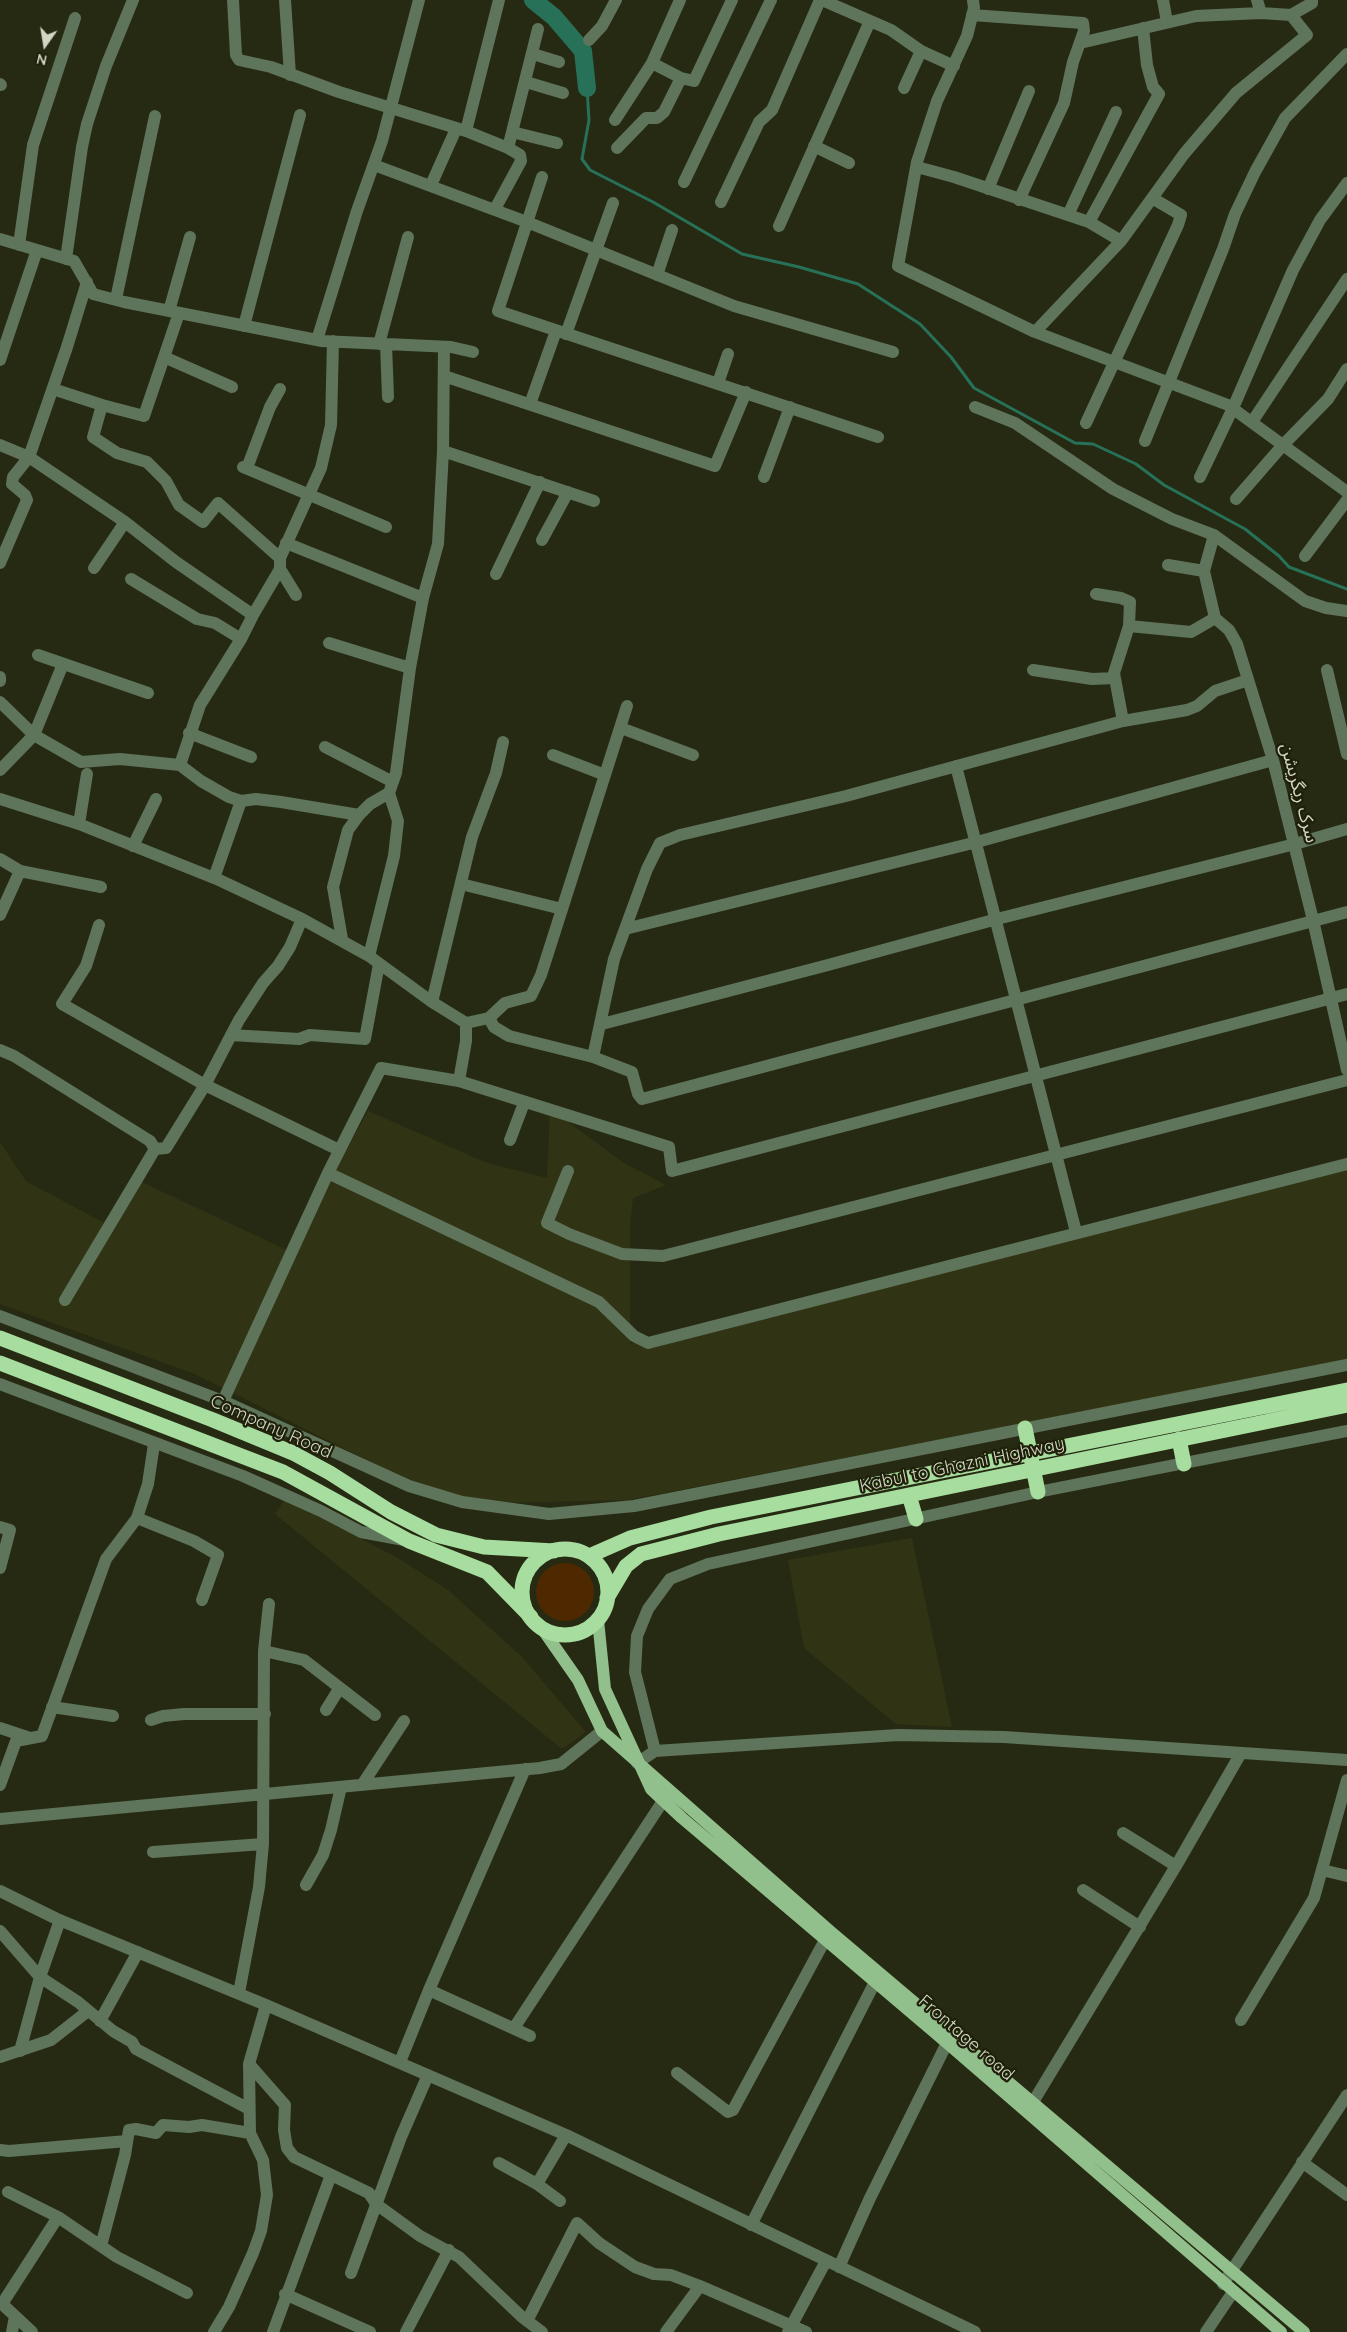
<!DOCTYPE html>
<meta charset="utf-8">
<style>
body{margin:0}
#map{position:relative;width:1347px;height:2332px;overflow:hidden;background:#272a12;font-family:Quicksand,sans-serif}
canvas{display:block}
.north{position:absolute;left:20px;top:20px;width:50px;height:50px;-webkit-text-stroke:4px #1e2008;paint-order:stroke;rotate:193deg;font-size:14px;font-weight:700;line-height:20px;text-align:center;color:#d2d5c6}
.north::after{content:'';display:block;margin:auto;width:18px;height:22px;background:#d2d5c6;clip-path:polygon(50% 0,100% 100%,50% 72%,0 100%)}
</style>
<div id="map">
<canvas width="1347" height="2332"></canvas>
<div class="north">N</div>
</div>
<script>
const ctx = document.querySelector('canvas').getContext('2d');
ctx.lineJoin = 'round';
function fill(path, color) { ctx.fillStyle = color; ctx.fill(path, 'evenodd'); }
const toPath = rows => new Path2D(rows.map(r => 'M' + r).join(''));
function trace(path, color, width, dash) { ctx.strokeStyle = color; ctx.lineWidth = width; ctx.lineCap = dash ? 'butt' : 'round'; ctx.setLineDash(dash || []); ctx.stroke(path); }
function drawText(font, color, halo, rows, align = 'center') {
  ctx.font = font + ' Quicksand,"Noto Sans Arabic",sans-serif'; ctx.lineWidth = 4.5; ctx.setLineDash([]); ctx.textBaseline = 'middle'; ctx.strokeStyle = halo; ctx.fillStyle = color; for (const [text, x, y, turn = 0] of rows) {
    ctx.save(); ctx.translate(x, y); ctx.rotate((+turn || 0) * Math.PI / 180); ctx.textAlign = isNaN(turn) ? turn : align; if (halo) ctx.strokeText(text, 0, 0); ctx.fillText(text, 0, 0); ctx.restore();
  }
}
fill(toPath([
 [550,1109,624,1163,666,1185,633,1198,630,1225,630,1344,898,1277,1347,1157,1347,1361,628,1500,455,1504,195,1374,0,1304,0,1142,26,1181,106,1224,135,1179,291,1252,368,1111,487,1163,547,1178],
 [285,1499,396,1557,448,1590,522,1657,586,1732,562,1749,275,1514],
 [912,1538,952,1727,896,1724,804,1648,788,1560]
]), '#313414');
fill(toPath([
 '536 1592a29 29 0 1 1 58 0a29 29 0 1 1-58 0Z'
]), '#4e2900');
trace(toPath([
 [587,88,589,120,582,159,590,170,653,202,742,254,799,267,858,284,920,324,951,357,974,388,1075,443,1093,444,1136,464,1164,485,1245,529,1279,556,1289,567,1347,589]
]), '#287159', 3);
trace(toPath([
 [533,0,554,17,583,51,587,88]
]), '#287159', 18);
trace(toPath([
 [233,0,236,55,239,60,271,67,339,92,466,131,508,148,520,155,521,161,495,209],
 [285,0,290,75],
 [822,0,891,30,921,51,954,66],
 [973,0,974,8,967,36,937,101,917,162,898,266,1035,332,1228,405,1347,492],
 [1163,0,1167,22],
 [1257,0,1261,13],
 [972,15,1083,23,1084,31,1073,62,1064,103,1019,200],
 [589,40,602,26,616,0],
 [1080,43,1196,16,1261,13,1291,15,1312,3,1312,0],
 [533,54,559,62],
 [652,63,681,78,694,81,732,0],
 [526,82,563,93],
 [0,84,1,85],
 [904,88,921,51],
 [615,120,652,63,680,0],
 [466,131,499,0],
 [512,132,557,143],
 [814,146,849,163],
 [508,148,538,29],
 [617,148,646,118,657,118,664,112,681,78],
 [374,165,527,222,734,306,893,352],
 [917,167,954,177,1089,222,1121,241],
 [542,177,498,311,878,437],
 [684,182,771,0],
 [431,185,456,129],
 [988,189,1029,91],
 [721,202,759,122,772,110,820,0],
 [1068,215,1116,112],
 [1089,222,1159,94,1153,87,1147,65,1143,28],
 [779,226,870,21],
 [0,239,74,261,93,294,124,302,322,341,451,347,473,352],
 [19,245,33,145,75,18],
 [66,259,82,147,87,124,106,66,133,0],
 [657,275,672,230],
 [116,299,155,116],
 [169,311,190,237],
 [244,326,300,115],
 [1035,332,1121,241,1184,154,1236,93,1307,35,1291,15],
 [566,334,613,203],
 [317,340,357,211,382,141,419,0],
 [379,344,408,237],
 [386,344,388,397],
 [164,357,232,387],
 [0,360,37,250],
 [444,376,715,466,746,392],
 [718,383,728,354],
 [53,389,102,405,93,437,117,453,147,462,166,481,179,505,203,522,218,503,280,558],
 [530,404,556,331],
 [102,405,144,416,179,313],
 [975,407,1015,423,1113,489,1172,519,1214,535,1305,601,1326,608,1347,611],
 [1252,422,1347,279],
 [1086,423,1178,225,1181,215,1152,198],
 [1145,441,1223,249,1235,214,1255,172,1285,118,1347,54],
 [0,445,29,457,125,522,176,562,253,615],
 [443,451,594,501],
 [243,467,386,527],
 [247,468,270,407,280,389],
 [764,477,790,407],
 [1200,477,1233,408,1293,270,1320,220,1347,183],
 [1236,499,1283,445,1328,399,1347,369],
 [1214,535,1204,571,1215,618,1229,630,1237,644,1273,760,1313,920,1347,1070],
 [542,540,568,492],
 [286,543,423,598],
 [1305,556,1347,500],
 [0,563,27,500,25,495,12,484,13,477,29,457,67,347,87,282],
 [1168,565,1204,571],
 [94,568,125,522],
 [496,574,540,482],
 [131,579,197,619,215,623,241,639],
 [1096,594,1121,598,1130,602,1129,626,1114,673,1123,721],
 [296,595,280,569,280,558,321,468,331,425,333,341],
 [1129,626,1191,632,1215,618],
 [329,643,410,668],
 [38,655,148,693],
 [1033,670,1092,679,1115,678],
 [1327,670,1347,754],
 [0,677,0,681],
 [1248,680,1215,691,1197,706,1187,710,1123,721,846,796,680,835,660,843,647,869,614,959,593,1057,632,1072,638,1094,642,1099,1347,912],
 [0,702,34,735,81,762,120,759,180,765,201,781,229,797,241,801,256,799,281,802,359,815,370,804,389,793],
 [621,728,693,755],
 [189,733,251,757],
 [325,747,393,782],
 [553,755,605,775],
 [180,765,200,705,241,639,253,615,280,569],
 [956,766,1076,1232],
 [0,770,34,735,63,664],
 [0,799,79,824,219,880,302,919,369,956,432,1002,466,1023,466,1041,459,1081],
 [79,824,87,774],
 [133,846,156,799],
 [0,859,20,871,101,887],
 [214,878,241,801],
 [461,884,562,909],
 [0,915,20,871],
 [99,925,86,966,62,1004,205,1085,339,1150],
 [625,929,977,842,1273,760],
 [342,939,333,887,348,830,359,815],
 [369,956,394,856,398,821,389,793,396,773,410,668,423,598,438,544,443,451,444,347],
 [432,1002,472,837,496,773,503,742],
 [489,1018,494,1027,509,1036,593,1057],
 [466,1023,489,1018,505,1003,531,996,541,975,627,706],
 [602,1024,828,965,997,919,1295,844,1347,829],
 [231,1035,299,1039,310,1035,365,1039,379,964],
 [0,1050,14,1056,150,1141,155,1149,65,1300],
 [510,1140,524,1103],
 [155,1149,166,1148,205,1085,239,1020,263,983,278,966,290,947,302,919],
 [568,1171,547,1223,569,1234,622,1254,663,1256,1347,1080],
 [328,1173,599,1302,634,1336,648,1343,1347,1164],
 [0,1316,223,1401,409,1486,462,1502,549,1514,634,1506,1347,1365],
 [0,1384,243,1476,321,1511,361,1532,404,1540],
 [223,1401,328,1173,381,1068,459,1081,669,1147,672,1171,1347,994],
 [137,1518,194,1541,218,1555,202,1600],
 [0,1527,10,1530,0,1568],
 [264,1651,304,1660,375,1715],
 [52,1707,113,1716],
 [326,1710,339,1689],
 [151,1720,163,1716,184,1714,265,1714],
 [0,1728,30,1738],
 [655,1751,635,1672,637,1636,648,1609,670,1579,708,1564,1038,1492,1347,1431],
 [637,1763,655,1751,898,1735,1004,1737,1347,1760],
 [0,1785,16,1741,42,1736,106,1559,137,1518,148,1484,154,1444],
 [362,1785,404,1721],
 [0,1819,540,1768,561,1764,602,1731],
 [1123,1833,1176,1866],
 [153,1852,263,1844],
 [1322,1870,1347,1876],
 [306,1885,323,1855,331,1830,341,1787],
 [1083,1890,1140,1927],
 [0,1891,57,1919,266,2005,566,2135,975,2332],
 [0,1931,40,1977,78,2002,113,2031,132,2042,136,2049,249,2109],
 [429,1990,530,2036],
 [239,1993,259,1887,263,1844,264,1651,269,1604],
 [1241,2020,1314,1898,1347,1780],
 [100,2021,138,1952],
 [514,2028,663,1801],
 [20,2051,40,1977,60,1920],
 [0,2057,51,2040,88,2011],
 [400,2062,429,1990,525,1769],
 [249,2064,285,2105,284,2130,287,2148,294,2157,369,2193,376,2204,420,2236,459,2257,522,2317,542,2332],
 [677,2073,728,2112,733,2110,825,1940],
 [1033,2102,1176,1866,1241,1753],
 [0,2150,9,2151,127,2141],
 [1302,2162,1347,2195],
 [499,2163,537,2184,560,2201],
 [537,2184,566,2135],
 [8,2192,58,2217,117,2257,187,2293],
 [751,2225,875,1982],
 [101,2246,125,2155,129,2130,136,2129,156,2133,163,2125,189,2127,202,2125,250,2133],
 [839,2267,870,2198,947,2043],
 [351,2273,401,2137,428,2075],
 [1223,2284,1347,2095],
 [285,2294,370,2332],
 [0,2302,32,2332],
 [2,2304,58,2217],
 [527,2321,577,2223,599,2243,635,2267,654,2274,671,2275,700,2286],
 [12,2332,15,2316],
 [214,2332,229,2307,253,2253,261,2231,267,2195,263,2160,250,2133,249,2064,266,2005],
 [273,2332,331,2175],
 [406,2332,449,2250],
 [666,2332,700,2286,806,2332],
 [788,2332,826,2261],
 [1206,2332,1233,2292]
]), '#5e745b', 12);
trace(toPath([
 [598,1620,605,1689,651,1789,682,1818,947,2043,1281,2332],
 [541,1627,578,1680,602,1731,831,1932,1304,2332]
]), '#92c08c', 12);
trace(toPath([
 [0,1338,213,1420,293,1453,330,1473,391,1512,436,1535,484,1547,554,1551],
 [0,1363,283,1472,409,1541,487,1572,531,1617],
 [1025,1428,1038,1492],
 [1179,1439,1184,1464],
 [909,1495,916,1519],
 '522 1592a43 43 0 1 1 86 0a43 43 0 1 1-86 0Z',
 [589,1556,630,1538,711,1517,1347,1390],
 [607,1598,626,1566,641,1554,719,1534,1347,1405]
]), '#a7de9f', 15);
drawText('18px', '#d2d5c6', '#1e2008', [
 ["سرک ریگریشن",1299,793,75],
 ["Company Road",271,1427,24],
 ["Kabul to Ghazni Highway",962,1465,-12],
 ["Frontage road",966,2038,41]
]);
</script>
